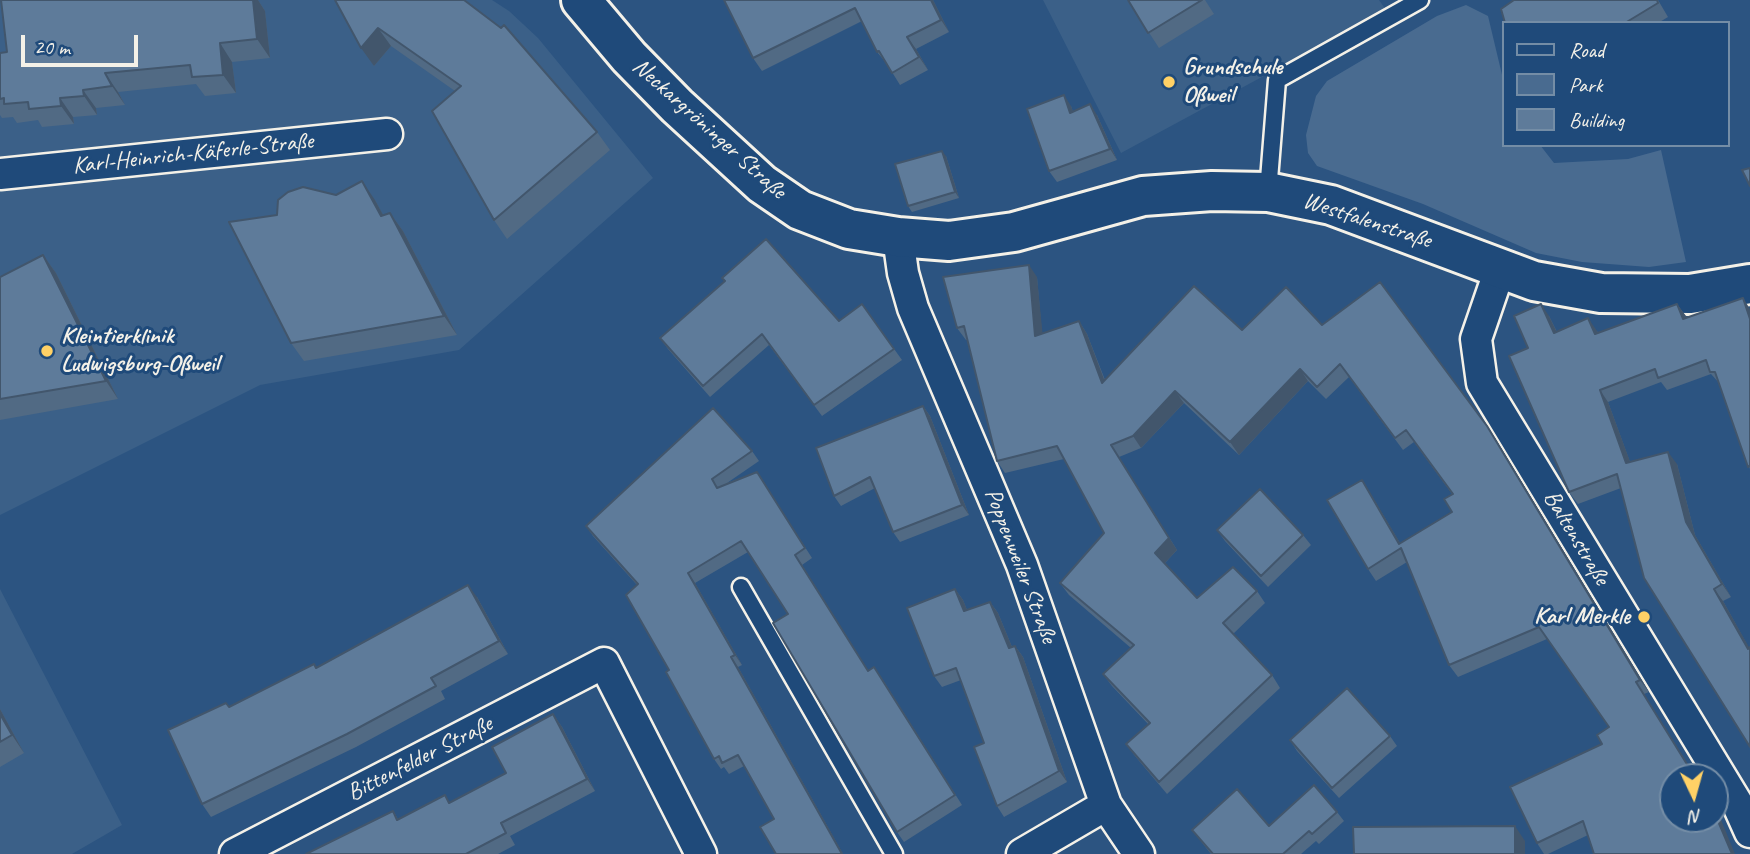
<!DOCTYPE html>
<meta charset="utf-8">
<style>
body{margin:0}
#map{position:relative;width:1750px;height:854px;overflow:hidden;background:#2c5481;font-family:Caveat,sans-serif}
canvas{display:block}
.legend{position:absolute;left:1502px;top:21px;width:228px;height:126px;box-sizing:border-box;background:#1f4a7a;border:2px solid #748da6;margin:0;padding:9px 12px;list-style:none;font-size:21px;color:#f4f1e8}
.legend li{display:flex;align-items:center;gap:14px;height:35px}
.legend b{width:35px;border:2px solid #748da6}
.north{position:absolute;left:1659px;top:763px;width:70px;height:70px;box-sizing:border-box;background:#1f4a7a;border:2px solid #748da6;border-radius:50%;rotate:175deg;font-size:19px;font-weight:700;line-height:28px;text-align:center;color:#f4f1e8}
.north::after{content:'';display:block;margin:auto;width:24px;height:32px;background:#ffd166;clip-path:polygon(50% 0,100% 100%,50% 72%,0 100%)}
.scale{position:absolute;left:21px;top:35px;width:117px;height:32px;box-sizing:border-box;border:4px solid #f4f1e8;border-top:0;padding-left:9px;font-size:21px;line-height:24px;white-space:nowrap;color:#f4f1e8;-webkit-text-stroke:5px #1f4a7a;paint-order:stroke}
</style>
<div id="map">
<canvas width="1750" height="854"></canvas>
<ul class="legend">
<li><b style="height:9px;background:#1f4a7a"></b>Road</li>
<li><b style="height:19px;background:#496b90"></b>Park</li>
<li><b style="height:19px;background:#5e7b9a"></b>Building</li>
</ul>
<div class="north">N</div>
<div class="scale">20 m</div>
</div>
<script>
const ctx = document.querySelector('canvas').getContext('2d');
ctx.lineJoin = 'round';
function fill(path, color) { ctx.fillStyle = color; ctx.fill(path, 'evenodd'); }
const toPath = rows => new Path2D(rows.map(r => 'M' + r).join(''));
function trace(path, color, width, dash) { ctx.strokeStyle = color; ctx.lineWidth = width; ctx.lineCap = dash ? 'butt' : 'round'; ctx.setLineDash(dash || []); ctx.stroke(path); }
function drawText(font, color, halo, rows, align = 'center') {
  ctx.font = font + ' Caveat,sans-serif'; ctx.lineWidth = 6; ctx.setLineDash([]); ctx.textBaseline = 'middle'; ctx.strokeStyle = halo; ctx.fillStyle = color; for (const [text, x, y, turn = 0] of rows) {
    ctx.save(); ctx.translate(x, y); ctx.rotate((+turn || 0) * Math.PI / 180); ctx.textAlign = isNaN(turn) ? turn : align; if (halo) ctx.strokeText(text, 0, 0); ctx.fillText(text, 0, 0); ctx.restore();
  }
}
fill(toPath([
 [0,0,492,0,509,11,538,38,653,178,459,350,260,385,0,515],
 [1043,0,1379,0,1386,10,1121,153],
 [0,589,122,825,72,854,0,854]
]), '#3b6088');
fill(toPath([
 [1466,5,1488,16,1503,79,1503,145,1540,145,1554,163,1628,159,1661,150,1686,262,1649,267,1582,262,1536,253,1423,204,1317,166,1308,153,1306,135,1316,96,1327,81,1437,16]
]), '#496b90');
const lane = toPath([
 [1268,192,1277,80,1420,0],
 [741,587,894,854]
]);
const street = toPath([
 [0,174,387,134],
 [898,237,903,273,913,308,1022,565,1106,805,1139,854],
 [1500,269,1476,339,1482,383,1737,803,1750,832],
 [235,854,604,663,701,854],
 [1022,854,1106,805]
]);
const secondary = toPath([
 [581,0,629,57,677,106,762,184,800,210,849,229,898,237,949,241,1014,232,1143,196,1212,191,1268,192,1331,205,1534,281,1601,293,1690,294,1750,284]
]);
trace(lane, '#f4f1e8', 21);
trace(street, '#f4f1e8', 35);
trace(secondary, '#f4f1e8', 44);
trace(lane, '#1f4a7a', 16);
trace(street, '#1f4a7a', 30);
trace(secondary, '#1f4a7a', 38);
fill(toPath([
 [1,0,258,0,265,11,270,58,232,62,236,93,205,96,196,84,118,92,125,105,96,108,97,115,73,117,74,124,42,127,38,120,17,123,13,117,2,118,0,115,0,53,7,52],
 [335,0,597,132,610,150,507,239,494,220,455,91,391,46,374,66],
 [724,0,933,0,949,32,916,49,928,70,900,85,887,64,877,52,862,21,762,71,753,58],
 [1128,0,1205,0,1214,14,1159,48],
 [1514,0,1658,0,1668,17,1658,23,1505,23],
 [1071,106,1073,112,1097,115,1117,160,1057,182,1049,171],
 [946,156,959,198,912,212,908,206],
 [336,195,375,200,383,215,390,213,403,231,457,335,304,361,291,343,277,215],
 [43,255,56,273,118,399,0,420,0,277],
 [1037,277,1042,334,1079,321,1087,334,1105,380,1242,330,1322,325,1495,438,1649,692,1644,694,1588,835,1548,854,1544,854,1537,843,1602,744,1609,727,1547,639,1458,677,1449,665,1407,562,1376,581,1368,569,1362,480,1370,493,1400,543,1452,512,1452,494,1414,442,1403,450,1349,377,1326,399,1308,381,1239,455,1184,403,1141,448,1119,457,1177,550,1165,563,1197,598,1257,591,1265,603,1233,634,1272,675,1280,688,1167,794,1135,756,1126,744,1149,725,1112,686,1103,674,1131,648,1069,595,1060,583,1104,533,1064,459,1005,473,997,461,967,340,966,340,957,328],
 [722,278,839,321,862,304,902,360,822,416,769,345,710,397,668,349,660,338,724,281],
 [1677,304,1687,318,1750,309,1750,469,1720,384,1711,374,1667,390,1661,382,1608,402,1630,462,1677,464,1695,535,1731,597,1723,601,1749,648,1750,747,1621,488,1578,504,1569,492,1528,348,1549,316,1557,332,1597,331,1598,333],
 [923,406,930,416,969,515,900,542,893,532,875,488,841,506,834,496],
 [752,451,759,461,727,483,757,472,812,558,802,565,868,671,874,667,881,677,962,805,904,842,897,832,788,614,748,552,695,583,742,665,738,667,843,854,776,854,774,819,744,766,729,774,724,767,721,769,714,759,669,670,637,585,593,536,586,526],
 [1217,530,1303,535,1311,545,1268,587,1225,541],
 [955,589,963,600,967,610,990,602,998,613,1012,647,1015,646,1023,657,1067,782,1004,817,997,806,984,743,961,680,942,687,934,676],
 [477,597,508,654,441,691,445,699,356,747,211,817,202,804,226,703,229,707,314,664,316,668],
 [0,709,24,753,0,767],
 [553,714,562,727,595,791,510,836,515,845,498,854,306,854,393,811,398,819,450,803,506,773],
 [1390,736,1397,746,1339,798,1297,751,1290,740],
 [1337,812,1344,821,1319,844,1316,841,1301,854,1211,854,1192,830,1269,826]
]), '#516a84');
fill(toPath([
 [253,0,258,0,265,11,270,58,257,39],
 [931,0,933,0,949,32,941,20],
 [378,28,391,46,374,66,361,48],
 [907,37,916,49,928,70,919,57],
 [220,43,232,62,236,93,223,75],
 [105,73,118,92,125,105,112,86],
 [83,90,96,108,97,115,84,96],
 [1064,95,1071,106,1078,124,1070,113],
 [60,98,73,117,74,124,61,106],
 [1090,104,1097,115,1117,160,1110,149],
 [942,151,946,156,959,198,955,192],
 [362,181,375,200,394,235,381,216],
 [390,213,403,231,457,335,444,316],
 [43,255,56,273,118,399,106,381],
 [1029,265,1037,277,1044,348,1035,336],
 [1743,298,1750,309,1750,319],
 [1541,304,1549,316,1563,345,1554,333],
 [1677,304,1686,316,1692,332,1683,319],
 [1588,318,1597,331,1604,346,1595,334],
 [1079,321,1087,334,1110,395,1102,383],
 [1300,369,1308,381,1239,455,1230,442],
 [1600,390,1608,402,1635,475,1626,463],
 [1175,391,1184,403,1141,448,1133,436],
 [923,406,930,416,969,515,962,505],
 [1487,426,1495,438,1649,692,1640,680],
 [1111,445,1177,550,1163,565,1155,553],
 [1668,452,1677,464,1695,535,1731,597,1722,584,1686,522],
 [1362,480,1370,493,1408,556,1399,544],
 [795,555,802,565,875,681,868,671],
 [688,573,695,583,742,665,735,655],
 [468,585,477,597,508,654,499,641],
 [955,589,963,600,972,622,964,611],
 [1714,589,1723,601,1750,649,1750,651],
 [990,602,998,613,1017,659,1009,648],
 [1015,646,1023,657,1067,782,1059,771],
 [731,657,738,667,843,854,842,854],
 [1636,682,1644,694,1696,777,1695,777],
 [0,709,24,753,12,735,0,714],
 [553,714,562,727,595,791,587,779],
 [1715,805,1735,854,1732,854,1715,814],
 [1515,826,1525,841,1525,854,1515,854]
]), '#42566c');
const building = toPath([
 [1,0,253,0,257,39,220,43,223,75,192,77,190,65,105,73,112,86,83,90,84,96,60,98,61,106,29,109,28,102,4,104,4,98,0,99,0,53,7,52,1,0],
 [335,0,464,0,501,28,504,25,597,132,494,220,432,111,461,86,378,28,361,48,335,0],
 [724,0,931,0,941,20,907,37,919,57,892,73,879,51,877,52,855,8,753,58,724,0],
 [1128,0,1202,0,1148,33,1128,0],
 [1514,0,1657,0,1658,3,1625,23,1505,23,1501,9,1514,0],
 [1064,95,1070,113,1090,104,1110,149,1049,171,1027,109,1064,95],
 [942,151,955,192,908,206,895,164,942,151],
 [1750,168,1750,186,1742,170,1750,168],
 [362,181,381,216,390,213,444,316,291,343,229,222,277,215,278,200,288,192,303,187,336,195,362,181],
 [766,239,839,321,862,304,894,349,814,405,762,334,703,386,660,338,725,281,722,278,766,239],
 [43,255,106,381,0,399,0,277,43,255],
 [1029,265,1035,336,1079,321,1102,383,1194,286,1242,330,1286,287,1322,325,1380,282,1487,426,1640,680,1636,682,1693,774,1697,773,1700,777,1673,777,1673,819,1715,819,1715,814,1732,854,1594,854,1583,821,1537,843,1510,787,1602,744,1597,735,1609,727,1539,627,1449,665,1401,548,1368,569,1327,500,1362,480,1399,544,1452,512,1444,499,1453,494,1406,430,1395,438,1340,364,1317,387,1300,369,1230,442,1175,391,1133,436,1111,445,1169,538,1155,553,1197,598,1233,567,1257,591,1223,623,1272,675,1159,782,1126,744,1150,723,1103,674,1134,645,1060,583,1104,533,1057,446,997,461,964,326,957,328,943,277,1029,265],
 [1743,298,1750,319,1750,466,1748,467,1715,372,1710,372,1706,360,1658,378,1655,369,1600,390,1626,463,1668,452,1686,522,1722,584,1714,589,1748,649,1750,647,1750,747,1644,578,1617,474,1569,492,1509,356,1528,348,1514,316,1541,304,1554,333,1588,318,1595,334,1677,304,1683,319,1743,298],
 [923,406,962,505,893,532,870,477,834,496,816,448,923,406],
 [713,408,752,451,712,479,717,488,757,472,805,548,795,555,868,671,874,667,955,795,897,832,773,623,788,614,741,541,688,573,735,655,731,657,842,854,776,854,760,827,774,819,738,755,722,763,719,756,714,759,666,672,669,670,626,595,638,584,586,526,713,408],
 [1260,489,1303,535,1261,576,1217,530,1260,489],
 [468,585,499,641,431,678,436,686,347,734,202,804,168,730,226,703,229,707,314,664,316,668,468,585],
 [955,589,964,611,990,602,1009,648,1015,646,1059,771,997,806,974,747,984,743,956,668,934,676,907,608,955,589],
 [1347,688,1390,736,1332,788,1290,740,1347,688],
 [0,714,12,735,0,742,0,714],
 [553,714,587,779,501,823,506,833,466,854,306,854,393,811,397,820,445,795,449,803,506,773,492,747,553,714],
 [1314,785,1337,812,1312,834,1309,831,1283,854,1213,854,1192,830,1237,789,1269,826,1314,785],
 [1515,826,1515,854,1354,854,1353,827,1515,826]
]);
fill(building, '#5e7b9a');
trace(building, '#42566c', 2);
for (const [x, y, r, color] of [
 [1169,82,7,"#ffd166"],
 [47,351,7,"#ffd166"],
 [1644,617,7,"#ffd166"]
]) { const dot = new Path2D(); dot.arc(x, y, r, 0, 2 * Math.PI); ctx.fillStyle = color; ctx.fill(dot); trace(dot, '#1f4a7a', 2.5); }
drawText('bold 24px', '#f4f1e8', '#1f4a7a', [
 ["Grundschule",1183,68],
 ["Oßweil",1183,96],
 ["Kleintierklinik",61,337],
 ["Ludwigsburg-Oßweil",61,365],
 ["Karl Merkle",1630,617,"right"]
], 'left');
drawText('24px', '#f4f1e8', '#1f4a7a', [
 ["Neckargröninger Straße",709,129,42],
 ["Karl-Heinrich-Käferle-Straße",193,154,-6],
 ["Westfalenstraße",1367,221,18],
 ["Baltenstraße",1576,538,59],
 ["Poppenweiler Straße",1020,566,69],
 ["Bittenfelder Straße",420,759,-27]
]);
</script>
